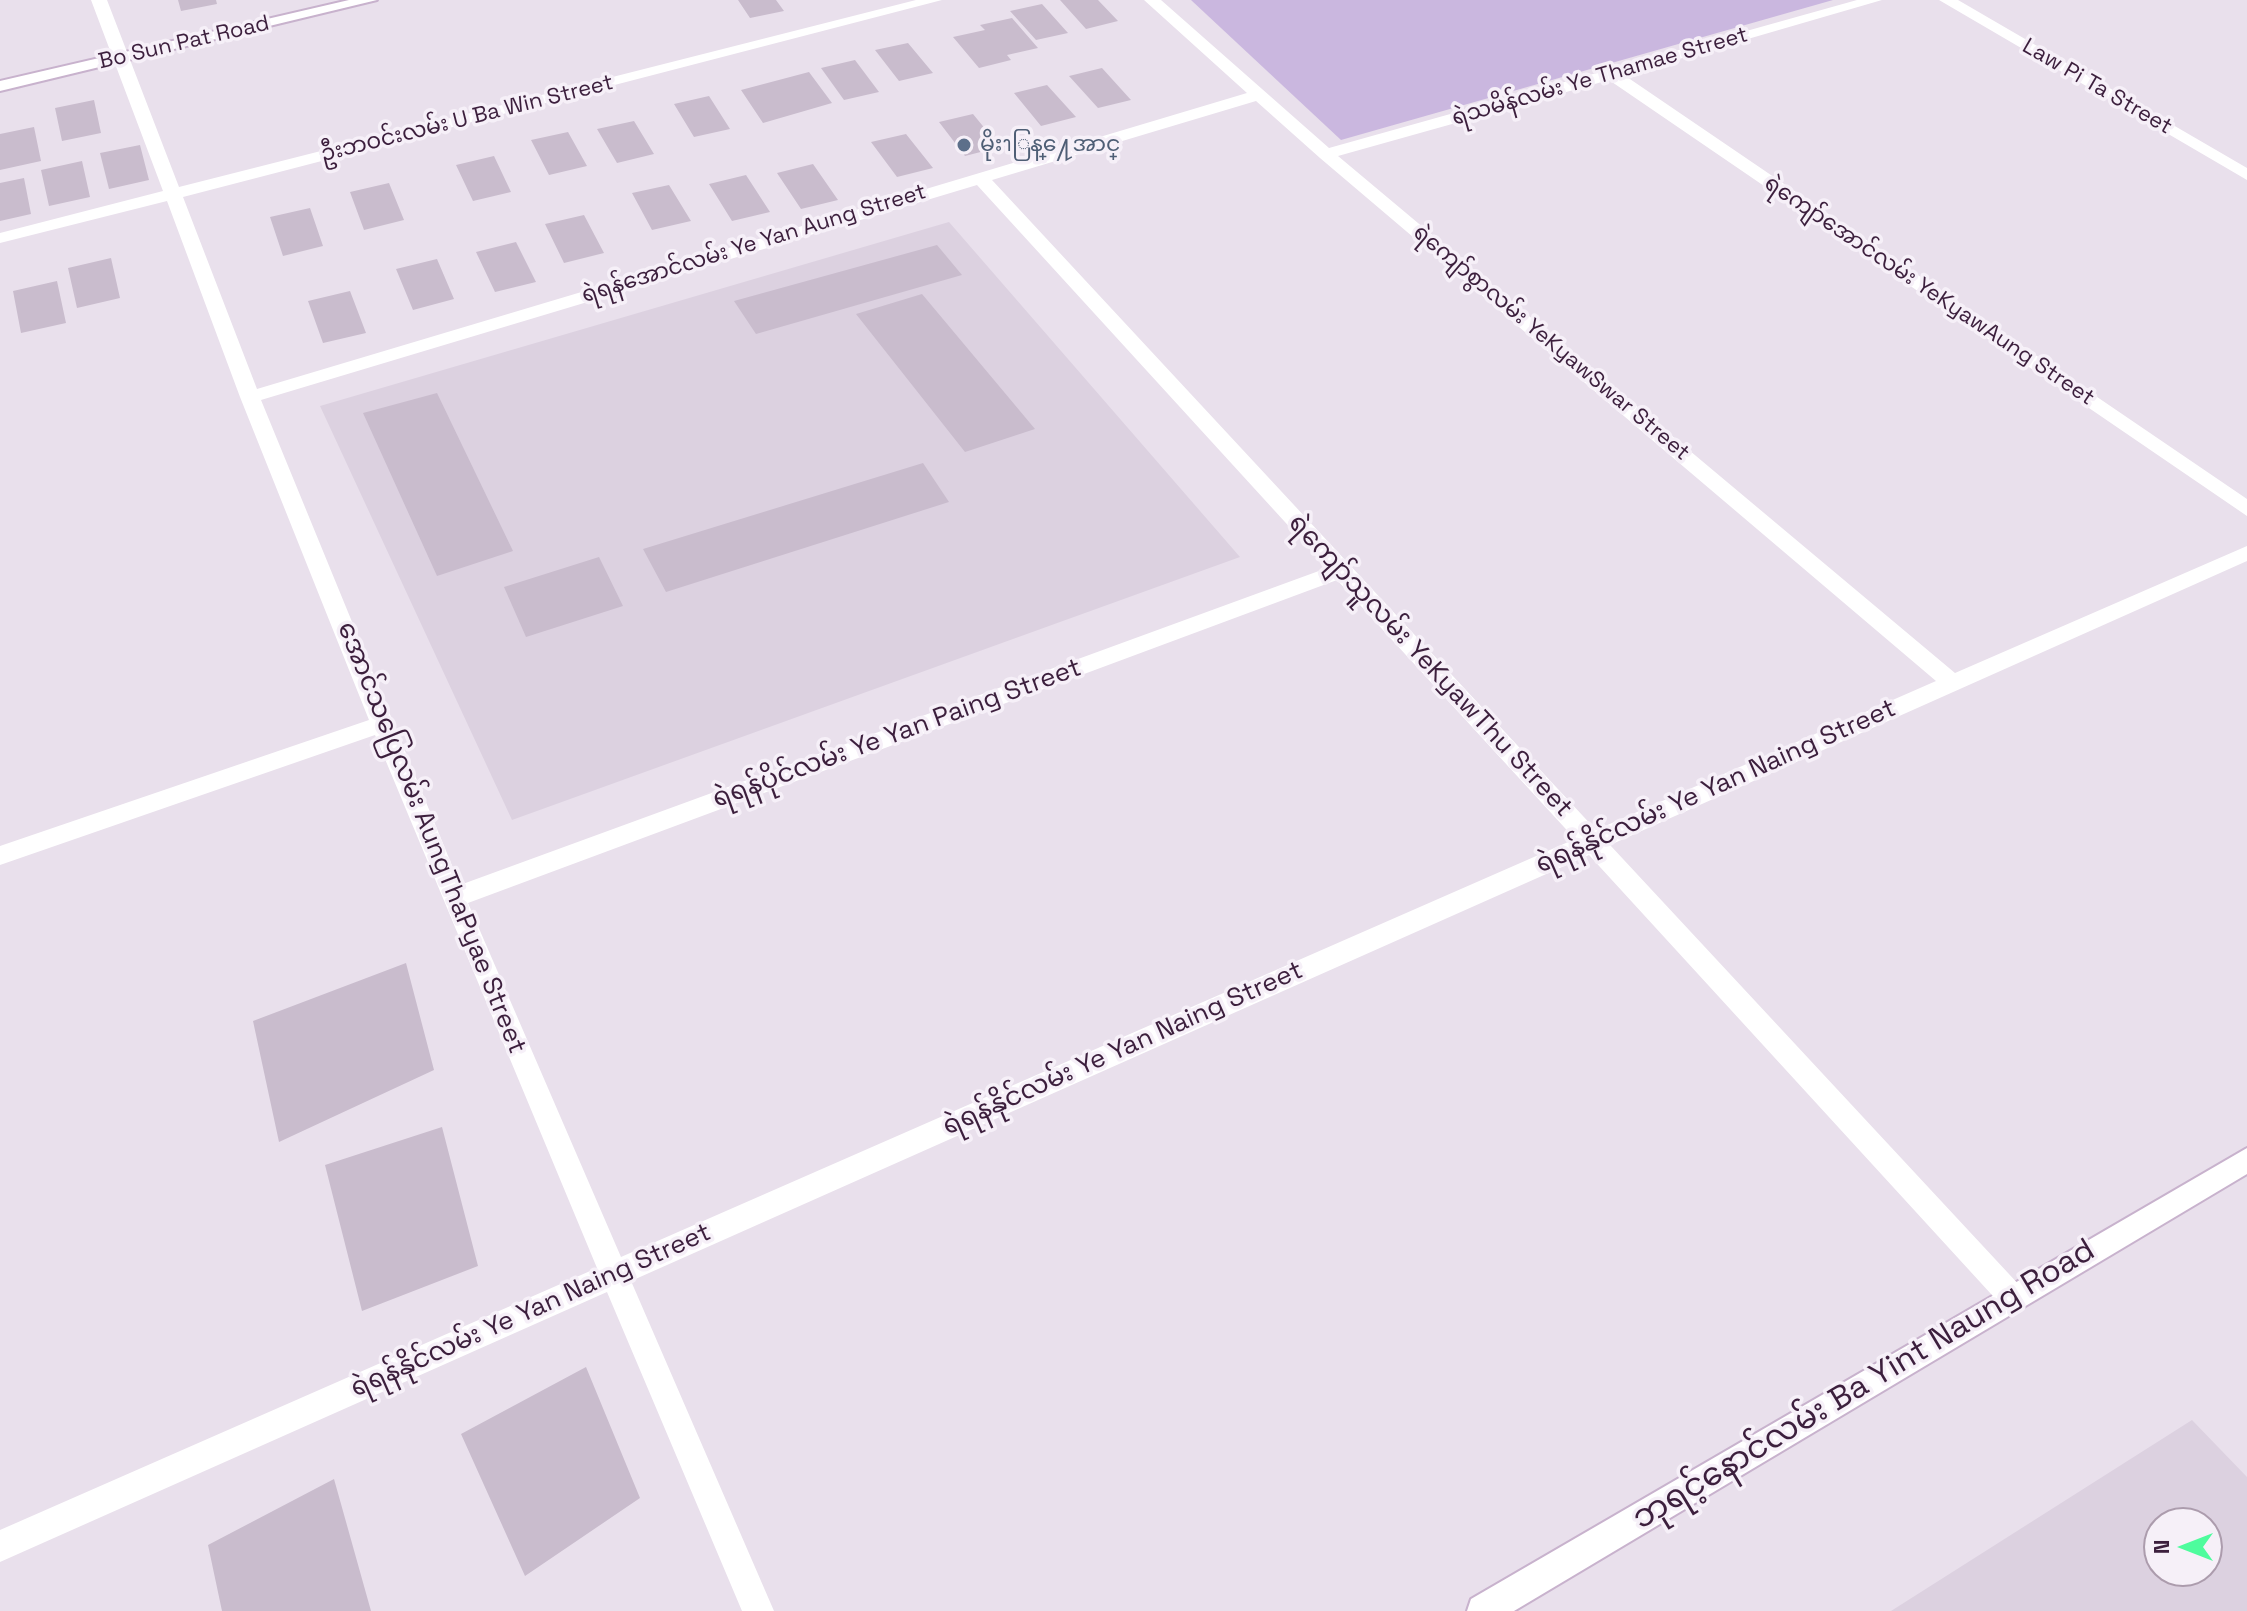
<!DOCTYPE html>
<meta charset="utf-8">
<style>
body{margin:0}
#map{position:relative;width:2247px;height:1611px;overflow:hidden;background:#e9e0ec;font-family:"Space Grotesk",sans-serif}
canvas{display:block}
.north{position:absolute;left:2143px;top:1507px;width:80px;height:80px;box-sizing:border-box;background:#f6f0f8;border:2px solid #ac9cad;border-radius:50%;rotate:270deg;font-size:22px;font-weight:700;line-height:32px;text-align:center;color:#3c1f3d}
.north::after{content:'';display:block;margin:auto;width:28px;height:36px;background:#4efc9d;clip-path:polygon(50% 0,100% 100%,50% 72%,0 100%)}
</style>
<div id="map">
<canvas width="2247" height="1611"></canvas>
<div class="north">N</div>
</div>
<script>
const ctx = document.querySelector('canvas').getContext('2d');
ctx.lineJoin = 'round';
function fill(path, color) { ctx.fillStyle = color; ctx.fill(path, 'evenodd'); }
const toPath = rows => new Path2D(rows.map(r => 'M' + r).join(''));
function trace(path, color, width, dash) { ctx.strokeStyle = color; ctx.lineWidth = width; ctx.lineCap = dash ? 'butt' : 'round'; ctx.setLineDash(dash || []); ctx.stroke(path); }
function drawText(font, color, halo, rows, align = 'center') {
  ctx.font = font + ' "Space Grotesk","Noto Sans Myanmar",sans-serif'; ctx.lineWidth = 7; ctx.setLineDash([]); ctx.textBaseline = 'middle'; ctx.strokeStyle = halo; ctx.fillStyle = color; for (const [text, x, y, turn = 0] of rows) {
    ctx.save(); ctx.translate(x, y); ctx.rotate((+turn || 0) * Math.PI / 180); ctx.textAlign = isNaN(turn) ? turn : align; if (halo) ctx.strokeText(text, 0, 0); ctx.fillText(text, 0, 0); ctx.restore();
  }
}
fill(toPath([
 [949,222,1240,557,512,820,320,406],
 [2192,1420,2247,1477,2247,1611,1891,1611],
 [2207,1523,2207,1571,2159,1571,2159,1523]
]), '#dcd1e0');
fill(toPath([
 [1191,0,1833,0,1341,140]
]), '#cab7df');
fill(toPath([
 [178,0,216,0,217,4,181,11],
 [738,0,776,0,784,11,750,18],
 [1060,0,1098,0,1118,21,1086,29],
 [1042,4,1068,33,1036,40,1010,11],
 [1012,18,1038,48,1007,55,1011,60,979,68,953,37,985,30,980,25],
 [908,43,933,73,899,81,875,50],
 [855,60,879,92,844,100,821,68],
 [1102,68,1131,100,1098,108,1069,76],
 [809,72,832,103,763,123,741,90],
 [1047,85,1076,117,1041,126,1014,93],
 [709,96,730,129,694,137,674,104],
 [94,100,101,133,62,141,55,108],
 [973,114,1000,147,965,156,939,122],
 [634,121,654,154,617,163,597,129],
 [34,127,41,161,0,170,0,134],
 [568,132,587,166,549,175,531,140],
 [906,134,933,168,897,177,871,142],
 [140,145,149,180,109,189,100,153],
 [494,156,511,192,473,201,456,165],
 [82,161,90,197,49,206,41,170],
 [813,164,838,200,801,209,777,173],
 [746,175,770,212,732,221,709,184],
 [24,178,31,214,0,221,0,183],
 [389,183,404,220,364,230,350,192],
 [669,185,691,221,652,230,632,193],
 [310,208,323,246,283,256,270,217],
 [584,215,604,253,564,263,545,224],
 [516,242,536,282,495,292,476,252],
 [937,245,962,275,756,334,734,301],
 [111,258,120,298,77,308,68,268],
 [437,259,454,299,413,310,396,269],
 [57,281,66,323,21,333,13,291],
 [350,291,366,333,323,343,308,301],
 [922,294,1035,429,965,452,856,314],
 [437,393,513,551,437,576,363,413],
 [923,463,949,502,666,592,643,549],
 [599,557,623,606,526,637,504,587],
 [406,963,434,1070,279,1142,253,1021],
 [442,1127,478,1266,362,1311,325,1165],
 [586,1367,640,1498,525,1576,461,1434],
 [334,1479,371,1611,222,1611,208,1545]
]), '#c9bccd');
const secondary = toPath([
 [349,0,377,0,0,91,0,81,349,0],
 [2247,1148,2247,1174,1514,1611,1467,1611,1471,1599,2247,1148]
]);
trace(secondary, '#c8b2cd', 4);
fill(toPath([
 [91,0,107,0,179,187,916,0,942,0,183,197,257,389,1247,93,1144,0,1161,0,1329,148,1857,0,1882,0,1624,75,2247,499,2247,516,1609,80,1338,156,1955,673,2247,546,2247,561,1610,845,2022,1288,2027,1297,2022,1306,2012,1310,2002,1306,1589,855,631,1281,774,1611,742,1611,607,1292,0,1562,0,1530,597,1268,375,735,0,865,0,846,369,720,240,397,167,201,0,243,0,233,163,191,91,0],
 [1256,101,1320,158,1936,681,1596,830,992,180,1256,101],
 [977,185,1327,568,460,885,261,400,977,185],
 [1337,580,1575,839,621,1257,468,903,1337,580],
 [1939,0,1958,0,2247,168,2247,180,1939,0]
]), '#fff');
fill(secondary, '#fff');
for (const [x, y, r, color] of [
 [964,145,8,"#5c6f8a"]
]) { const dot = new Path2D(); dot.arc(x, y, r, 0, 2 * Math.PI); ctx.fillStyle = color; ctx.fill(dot); trace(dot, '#f6f0f8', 3); }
drawText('22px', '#3c1f3d', '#f6f0f8', [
 ["Bo Sun Pat Road",184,43,-13],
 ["ရဲသမိန်လမ်း Ye Thamae Street",1600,77,-16],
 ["Law Pi Ta Street",2097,87,30],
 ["ဦးဘဝင်းလမ်း U Ba Win Street",467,119,-14],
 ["ရဲရန်အောင်လမ်း Ye Yan Aung Street",754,244,-17],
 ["ရဲကျော်အောင်လမ်း YeKyawAung Street",1929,291,34],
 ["ရဲကျော်စွာလမ်း YeKyawSwar Street",1551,343,40]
]);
drawText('22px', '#4e5e75', '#f6f0f8', [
 ["မိုးၫြန္႔ေအာင္",980,145]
], 'left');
drawText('26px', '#3c1f3d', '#f6f0f8', [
 ["ရဲကျော်သူလမ်း YeKyawThu Street",1430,666,47],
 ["ရဲရန်ပိုင်လမ်း Ye Yan Paing Street",897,734,-20],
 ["ရဲရန်နိုင်လမ်း Ye Yan Naing Street",1716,787,-24],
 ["အောင်သပြေလမ်း AungThaPyae Street",431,838,68],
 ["ရဲရန်နိုင်လမ်း Ye Yan Naing Street",1123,1049,-24],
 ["ရဲရန်နိုင်လမ်း Ye Yan Naing Street",531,1311,-24]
]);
drawText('32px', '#3c1f3d', '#f6f0f8', [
 ["ဘုရင့်နောင်လမ်း Ba Yint Naung Road",1864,1385,-31]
]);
</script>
